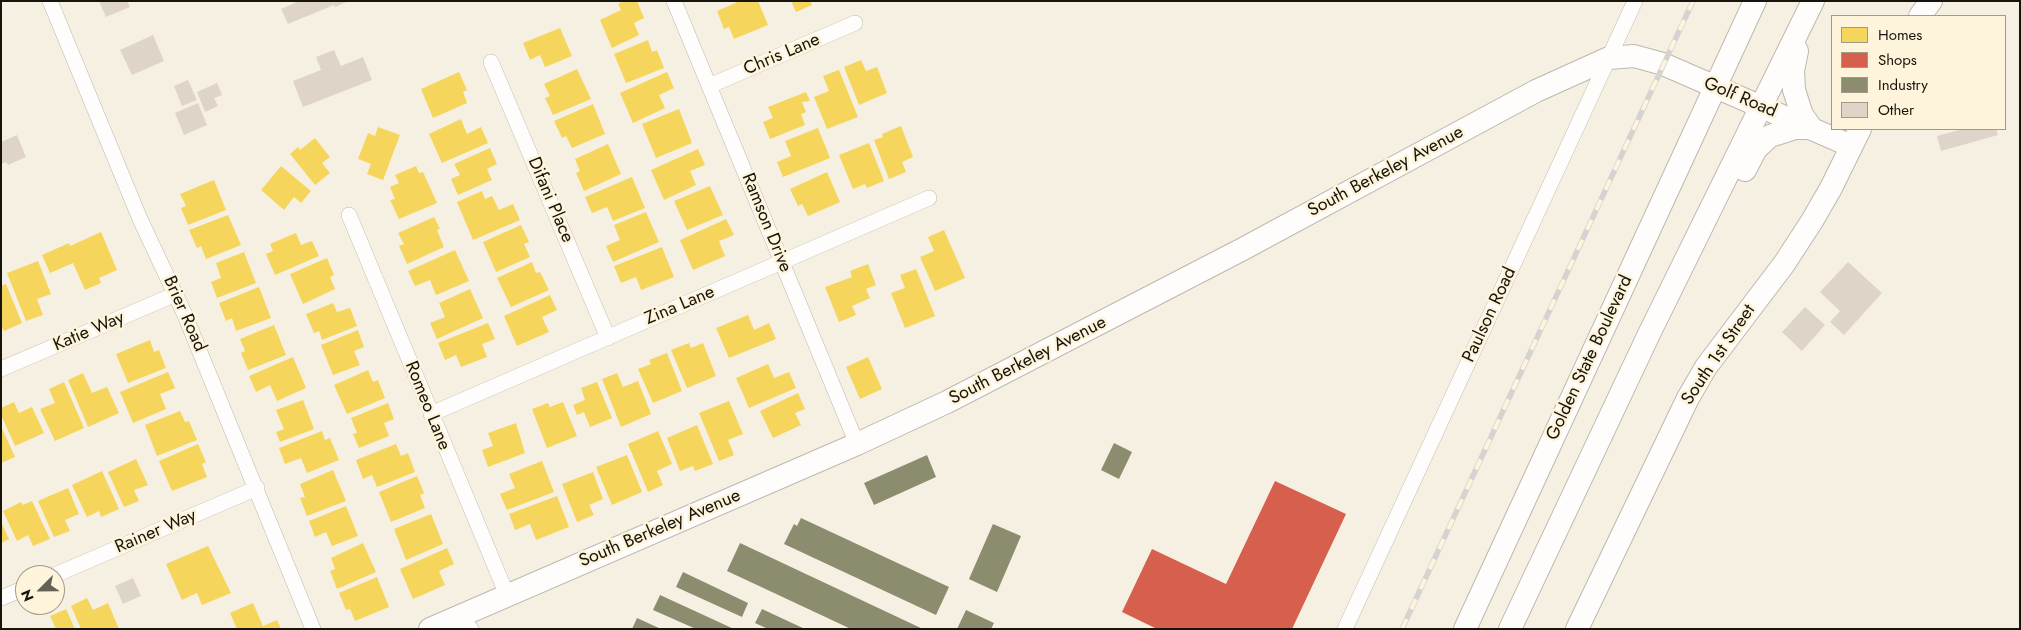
<!DOCTYPE html>
<style>
body{margin:0}
#map{position:relative;width:2021px;height:630px;overflow:hidden;background:#f6f0e3;font-family:Jost,sans-serif}
canvas{display:block}
.frame{position:absolute;inset:0;border:2px solid #17140b;pointer-events:none}
.legend{position:absolute;left:1831px;top:15px;width:175px;height:115px;box-sizing:border-box;background:#fef4db;border:1px solid #a29a88;margin:0;padding:6px 9px;list-style:none;font-size:15px;color:#17140b}
.legend li{display:flex;align-items:center;gap:10px;height:25px}
.legend b{width:25px;border:1px solid #a29a88}
.north{position:absolute;left:15px;top:565px;width:50px;height:50px;box-sizing:border-box;background:#fef4db;border:1px solid #a29a88;border-radius:50%;rotate:247deg;font-size:14px;font-weight:700;line-height:20px;text-align:center;color:#17140b}
.north::after{content:'';display:block;margin:auto;width:18px;height:22px;background:#656157;clip-path:polygon(50% 0,100% 100%,50% 72%,0 100%)}
</style>
<div id="map">
<canvas width="2021" height="630"></canvas>
<div class="frame"></div>
<ul class="legend">
<li><b style="height:14px;background:#f6d55c"></b>Homes</li>
<li><b style="height:14px;background:#d6604d"></b>Shops</li>
<li><b style="height:14px;background:#8c8c6e"></b>Industry</li>
<li><b style="height:14px;background:#ded5c8"></b>Other</li>
</ul>
<div class="north">N</div>
</div>
<script>
const ctx = document.querySelector('canvas').getContext('2d');
ctx.lineJoin = 'round';
function fill(path, color) { ctx.fillStyle = color; ctx.fill(path, 'evenodd'); }
const toPath = rows => new Path2D(rows.map(r => 'M' + r).join(''));
function trace(path, color, width, dash) { ctx.strokeStyle = color; ctx.lineWidth = width; ctx.lineCap = dash ? 'butt' : 'round'; ctx.setLineDash(dash || []); ctx.stroke(path); }
function drawText(font, color, halo, rows, align = 'center') {
  ctx.font = font + ' Jost,sans-serif'; ctx.lineWidth = 5; ctx.setLineDash([]); ctx.textBaseline = 'middle'; ctx.strokeStyle = halo; ctx.fillStyle = color; for (const [text, x, y, turn = 0] of rows) {
    ctx.save(); ctx.translate(x, y); ctx.rotate((+turn || 0) * Math.PI / 180); ctx.textAlign = isNaN(turn) ? turn : align; if (halo) ctx.strokeText(text, 0, 0); ctx.fillText(text, 0, 0); ctx.restore();
  }
}
fill(toPath([
 [623,1,637,1,644,18,634,23,639,35,612,48,600,20,621,10,618,4],
 [740,1,758,1,768,25,734,39,729,27,724,29,717,11],
 [791,1,810,1,812,5,796,12],
 [560,28,572,56,545,67,540,55,530,60,523,43],
 [648,40,652,52,657,50,664,68,626,83,614,54],
 [861,60,866,71,877,67,887,93,859,105,844,67],
 [577,69,591,99,553,115,545,98,550,96,544,84],
 [839,70,858,117,827,129,814,97,829,91,823,76],
 [459,72,467,90,463,92,467,103,433,118,421,89],
 [667,72,674,88,659,95,665,108,633,123,620,93],
 [806,92,810,101,802,102,806,112,801,114,805,125,770,139,763,122,773,118,768,107],
 [593,104,605,134,572,148,566,136,562,138,554,121],
 [679,109,692,143,656,158,642,124],
 [461,119,467,134,481,127,488,143,442,163,429,134],
 [901,126,913,157,902,162,906,172,889,179,874,140,883,137,882,134],
 [378,127,400,135,383,180,367,174,371,164,358,159,368,133,375,136],
 [818,128,830,158,783,177,777,162,791,156,785,141],
 [315,138,330,157,322,163,330,173,315,185,290,154,298,147,300,150],
 [869,143,884,181,867,188,865,184,853,189,839,155],
 [608,144,621,174,584,191,576,173,580,171,575,159],
 [490,148,497,164,487,169,492,180,458,195,451,179,460,175,454,164],
 [698,149,705,165,690,171,696,185,664,200,651,170],
 [281,166,311,191,301,203,294,197,284,210,261,190],
 [416,166,419,173,423,172,437,203,399,219,390,200,395,199,390,187,399,183,395,175],
 [827,172,840,202,808,216,802,204,798,206,790,189],
 [632,177,645,208,613,221,607,207,592,213,585,197],
 [214,180,226,210,188,225,181,208,186,206,180,194],
 [710,186,723,215,687,230,674,201],
 [482,191,485,199,492,196,499,210,513,204,520,220,473,240,457,202],
 [646,212,659,242,613,262,606,246,620,240,614,225],
 [228,215,241,245,206,259,201,246,197,248,189,230],
 [434,217,440,229,437,230,444,247,407,264,399,246,404,244,398,233],
 [726,219,734,235,719,241,725,256,693,270,680,240],
 [521,225,529,242,524,244,530,257,496,272,483,242],
 [944,230,965,278,935,291,920,257,934,251,928,237],
 [101,232,117,270,99,278,101,283,85,290,73,263,50,273,42,255,69,243,70,246],
 [296,233,301,245,312,241,319,256,275,275,266,254,273,251,270,244],
 [662,247,674,277,641,290,636,277,621,283,614,266],
 [455,250,469,281,436,295,430,280,415,286,408,271],
 [244,252,256,283,217,298,211,282,221,278,216,263],
 [327,258,334,275,330,277,335,289,303,304,290,274],
 [38,261,51,294,37,299,43,315,26,321,7,273],
 [532,262,536,273,540,272,549,290,511,307,497,278],
 [868,264,876,285,866,289,870,298,852,306,856,315,839,322,825,287,852,277,850,271],
 [916,269,935,316,905,328,891,293,905,288,900,275],
 [6,284,22,323,4,331,1,326,1,286],
 [259,287,271,318,236,331,232,318,226,321,219,303],
 [470,289,483,318,437,339,430,323,445,317,439,303],
 [550,295,557,310,542,317,549,332,517,346,504,316],
 [333,303,337,312,350,308,357,326,322,340,319,331,314,333,306,314],
 [748,315,754,330,769,323,776,339,729,358,716,328],
 [488,323,495,339,482,344,487,357,461,367,456,355,445,360,438,343],
 [274,325,286,355,248,370,241,353,245,351,240,339],
 [358,330,364,347,354,351,360,365,333,375,321,345],
 [150,340,154,352,159,350,166,368,128,383,116,354],
 [689,343,691,348,703,343,716,376,687,388,671,350],
 [667,353,682,391,653,403,638,369,651,364,649,360],
 [293,357,306,388,277,401,270,385,256,392,249,376],
 [868,357,882,389,860,399,846,367],
 [768,364,774,378,789,372,796,388,749,408,736,378],
 [368,370,373,382,378,380,385,398,347,414,334,385],
 [168,372,175,388,160,394,166,409,133,423,120,392],
 [83,373,92,393,107,387,119,413,88,427,68,380],
 [617,373,623,387,638,381,651,414,621,427,602,379],
 [64,382,84,428,55,441,40,409,55,403,49,389],
 [597,382,612,418,590,427,584,412,577,415,573,405,585,400,581,388],
 [798,393,805,409,795,413,801,425,773,438,760,411],
 [303,400,314,429,280,442,276,432,284,429,276,410],
 [729,401,743,434,728,440,734,455,719,461,699,413],
 [14,402,19,413,32,407,44,433,15,446,1,415,1,408],
 [563,402,577,436,547,448,532,409,548,403,550,407],
 [388,403,394,419,384,423,389,436,359,448,353,434,357,433,351,418],
 [180,411,185,422,189,421,197,440,157,456,145,425],
 [516,423,525,453,488,467,482,450,493,446,488,433],
 [697,425,713,464,695,471,693,466,680,471,667,438],
 [1,426,15,457,1,463],
 [322,431,325,440,330,438,339,460,307,473,301,458,285,464,279,448],
 [658,431,672,464,657,471,663,485,648,492,628,444],
 [198,444,206,462,202,464,207,477,172,491,159,461],
 [396,444,401,456,408,453,415,472,377,487,372,475,363,479,356,460],
 [627,455,642,492,612,505,596,467],
 [136,459,148,485,134,490,139,501,124,507,108,472],
 [542,461,554,492,507,510,500,494,515,488,509,474],
 [333,470,346,501,307,516,300,498,305,497,300,484],
 [102,471,119,509,101,517,99,511,87,517,72,485],
 [593,472,603,499,589,505,594,515,577,522,562,484],
 [417,476,424,493,420,495,425,508,391,522,379,492],
 [68,488,79,514,65,520,70,531,54,537,38,501],
 [557,496,569,527,536,540,530,524,515,530,509,514],
 [32,501,50,539,33,546,28,535,17,541,3,511,21,502,23,505],
 [346,506,358,536,332,546,326,532,315,537,309,521],
 [431,514,443,544,406,560,394,529],
 [1,522,9,539,1,543],
 [363,543,376,572,337,589,330,571,335,569,331,558],
 [208,546,231,593,202,605,197,593,182,600,166,564],
 [447,548,454,564,439,571,445,585,413,599,400,569],
 [377,577,389,607,355,621,350,609,346,610,339,593],
 [87,598,93,610,108,603,119,629,81,629,71,606],
 [253,603,263,626,277,620,281,629,237,629,230,613],
 [66,609,75,629,56,629,50,616]
]), '#f6d55c');
fill(toPath([
 [1275,481,1346,514,1292,629,1157,629,1122,612,1152,549,1226,584]
]), '#d6604d');
fill(toPath([
 [1114,443,1132,452,1119,479,1101,470],
 [927,455,936,477,874,505,864,483],
 [801,518,949,587,936,615,784,544,794,524,797,526],
 [993,524,1021,536,997,592,969,579],
 [740,543,923,629,851,629,727,571],
 [683,572,748,603,742,617,676,587],
 [660,595,734,629,696,629,653,610],
 [762,609,805,629,768,629,755,623],
 [966,610,994,623,991,629,957,629],
 [637,618,661,629,632,629]
]), '#8c8c6e');
fill(toPath([
 [99,1,127,1,130,7,106,17],
 [299,1,349,1,335,7,334,5,288,24,281,9],
 [153,35,164,61,132,75,120,50],
 [334,50,341,66,363,57,372,80,303,107,293,81,321,70,316,57],
 [188,80,197,100,182,106,174,86],
 [217,83,222,95,214,98,218,106,205,112,197,92],
 [198,103,207,125,184,135,175,113],
 [1963,129,1996,129,1998,135,1941,151,1937,136],
 [17,135,26,157,8,165,6,162,1,164,1,142],
 [1848,262,1882,293,1844,335,1830,322,1840,311,1820,292],
 [1805,307,1825,325,1802,351,1782,332],
 [133,578,141,596,123,604,115,586]
]), '#ded5c8');
const street = toPath([
 [50,1,140,219,184,313,313,629],
 [674,1,857,444],
 [491,62,608,338],
 [709,86,855,23],
 [349,215,507,595],
 [1,369,176,294],
 [431,414,929,198],
 [55,575,257,488],
 [1,598,25,588],
 [459,616,471,629],
 [1345,629,1635,1]
]);
const secondary = toPath([
 [1920,16,1931,1],
 [1795,47,1797,51,1793,71,1794,90,1802,115,1812,129],
 [1745,170,1756,149,1770,136,1795,128,1809,128],
 [430,629,857,444,947,402,1241,250,1536,91,1609,58,1634,56,1663,64,1851,146],
 [1465,629,1755,1],
 [1510,629,1649,334,1813,1],
 [1577,629,1688,398,1706,367,1784,264,1812,221,1831,188,1860,129]
]);
trace(street, '#bdb8ae', 16);
trace(secondary, '#bdb8ae', 24);
trace(street, '#fefdfb', 15);
trace(secondary, '#fefdfb', 22);
const rail = toPath([
 [1402,629,1693,1]
]);
trace(rail, '#d5d3cf', 5.5);
trace(rail, '#fef4db', 4, [11]);
drawText('18px', '#17140b', '#fef4db', [
 ["Chris Lane",782,55,-23],
 ["Golf Road",1740,98,23],
 ["South Berkeley Avenue",1386,172,-28],
 ["Difani Place",550,200,67],
 ["Ramson Drive",766,223,68],
 ["Zina Lane",680,306,-23],
 ["Brier Road",184,314,66],
 ["Paulson Road",1490,315,-65],
 ["Katie Way",89,332,-23],
 ["South 1st Street",1719,355,-56],
 ["Golden State Boulevard",1590,358,-65],
 ["South Berkeley Avenue",1028,361,-27],
 ["Romeo Lane",427,406,68],
 ["South Berkeley Avenue",660,529,-23],
 ["Rainer Way",156,532,-23]
]);
</script>
